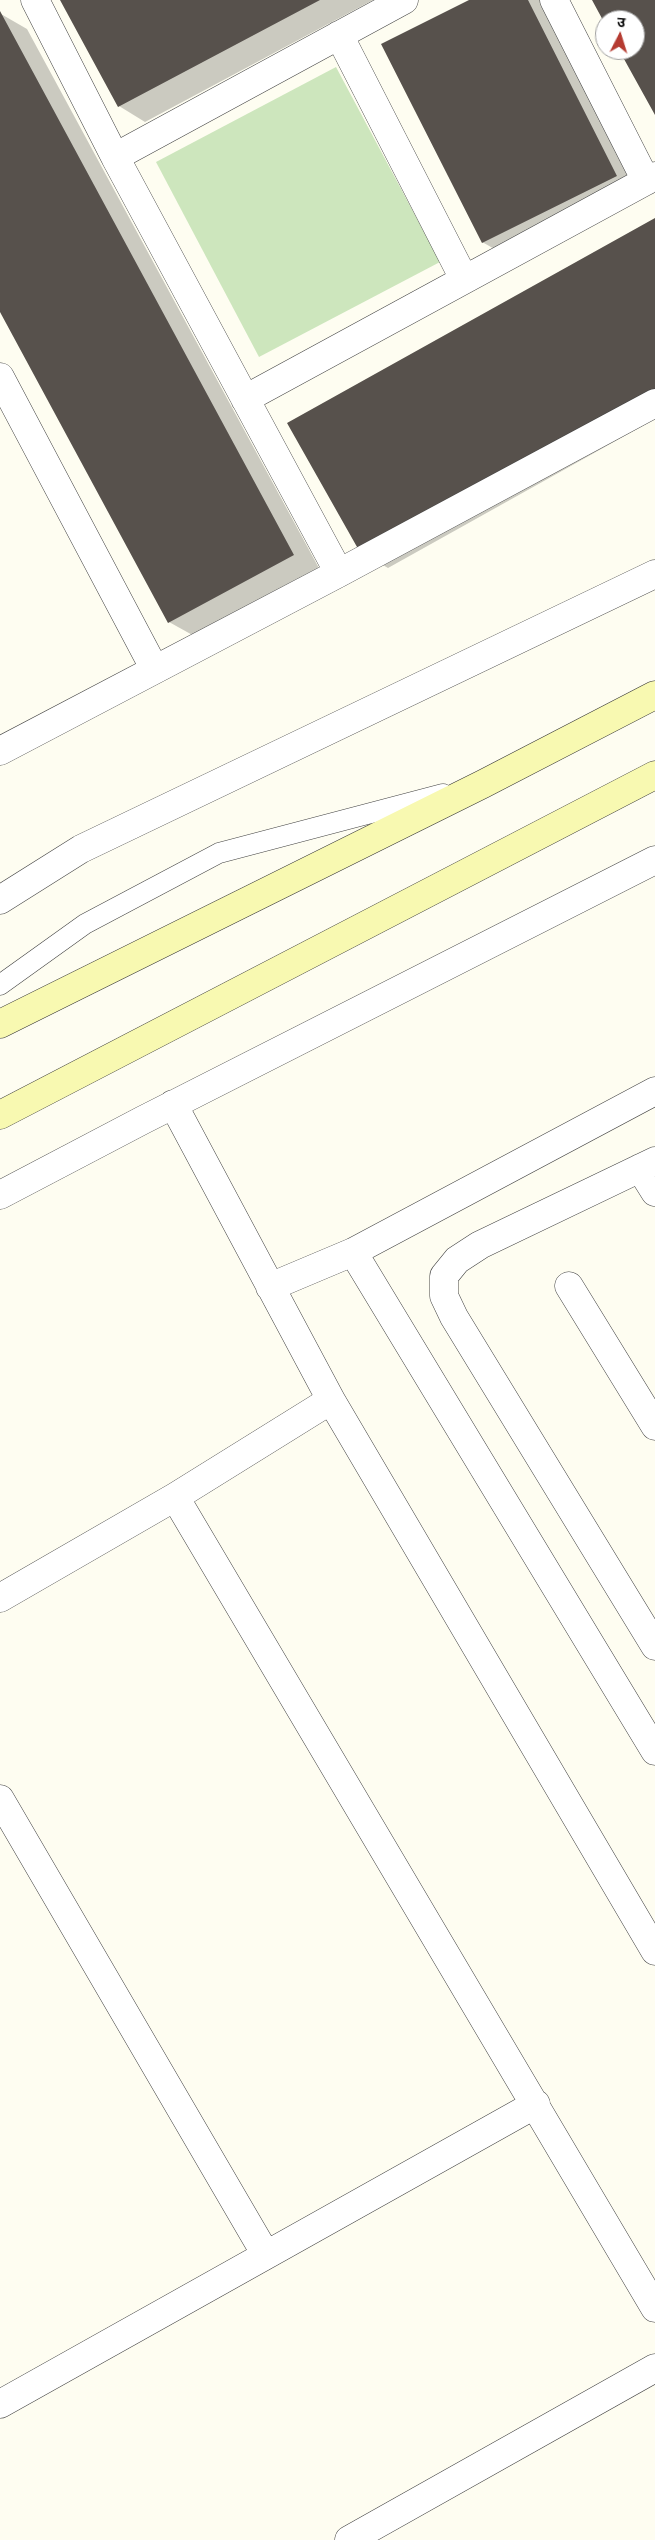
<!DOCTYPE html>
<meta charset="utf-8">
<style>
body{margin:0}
#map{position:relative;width:655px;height:2540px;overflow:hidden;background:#fefdf1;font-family:Literata,"Noto Sans Devanagari",serif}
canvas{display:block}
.north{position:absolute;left:595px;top:10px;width:50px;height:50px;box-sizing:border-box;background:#fff;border:1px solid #9f9f9f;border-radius:50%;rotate:5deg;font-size:14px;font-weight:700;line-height:20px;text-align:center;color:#0f0f0f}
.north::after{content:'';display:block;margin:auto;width:18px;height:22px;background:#b53b31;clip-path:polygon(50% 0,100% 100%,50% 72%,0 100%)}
</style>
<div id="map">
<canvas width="655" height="2540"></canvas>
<div class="north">उ</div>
</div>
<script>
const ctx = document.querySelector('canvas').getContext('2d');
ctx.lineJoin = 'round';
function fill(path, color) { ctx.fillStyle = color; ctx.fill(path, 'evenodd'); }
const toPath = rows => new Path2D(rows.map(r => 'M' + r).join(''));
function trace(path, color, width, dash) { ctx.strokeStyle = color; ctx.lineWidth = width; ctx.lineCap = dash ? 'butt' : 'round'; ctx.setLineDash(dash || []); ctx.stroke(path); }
fill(toPath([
 [336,67,440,262,259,357,156,162]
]), '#cde6bd');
fill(toPath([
 [62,0,373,0,145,122,119,106],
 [472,0,546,0,642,191,509,257,482,242],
 [1,14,27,29,320,570,196,637,169,622,0,309],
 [655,219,655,419,388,568,362,553]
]), '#0003');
fill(toPath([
 [60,0,320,0,118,107],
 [469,0,528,0,617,176,482,243,381,44],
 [592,0,655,0,655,115,619,50,635,50,635,20,605,20,605,24],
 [0,11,294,555,168,623,0,312],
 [655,218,655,390,361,554,287,423]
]), '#57514c');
const lane = toPath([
 [0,985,85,924,219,853,443,794]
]);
const street = toPath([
 [35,0,115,157,339,573],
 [554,0,646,181],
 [339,35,464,279],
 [115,157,404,0],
 [0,377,154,668],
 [245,399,655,176],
 [0,751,339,573,655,403],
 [0,900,81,849,655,574],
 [173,1104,331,1400,655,1951],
 [655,1161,480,1245,457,1260,444,1276,444,1296,454,1317,655,1646],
 [640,1168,655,1192],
 [0,1195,143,1120,655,860],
 [353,1252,655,1751],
 [569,1286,655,1426],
 [270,1287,353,1252,655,1091],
 [175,1497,655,2308],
 [0,1598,175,1497,331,1400],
 [0,1799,266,2255],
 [0,2404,536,2104],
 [349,2540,655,2368]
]);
const secondary = toPath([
 [0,1024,483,784,655,695],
 [0,1115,655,775]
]);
trace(lane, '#424242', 21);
trace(street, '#424242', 29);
trace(secondary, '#313131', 29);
trace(lane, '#fff', 20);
trace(street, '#fff', 28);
trace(secondary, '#f8f9b1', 28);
</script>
